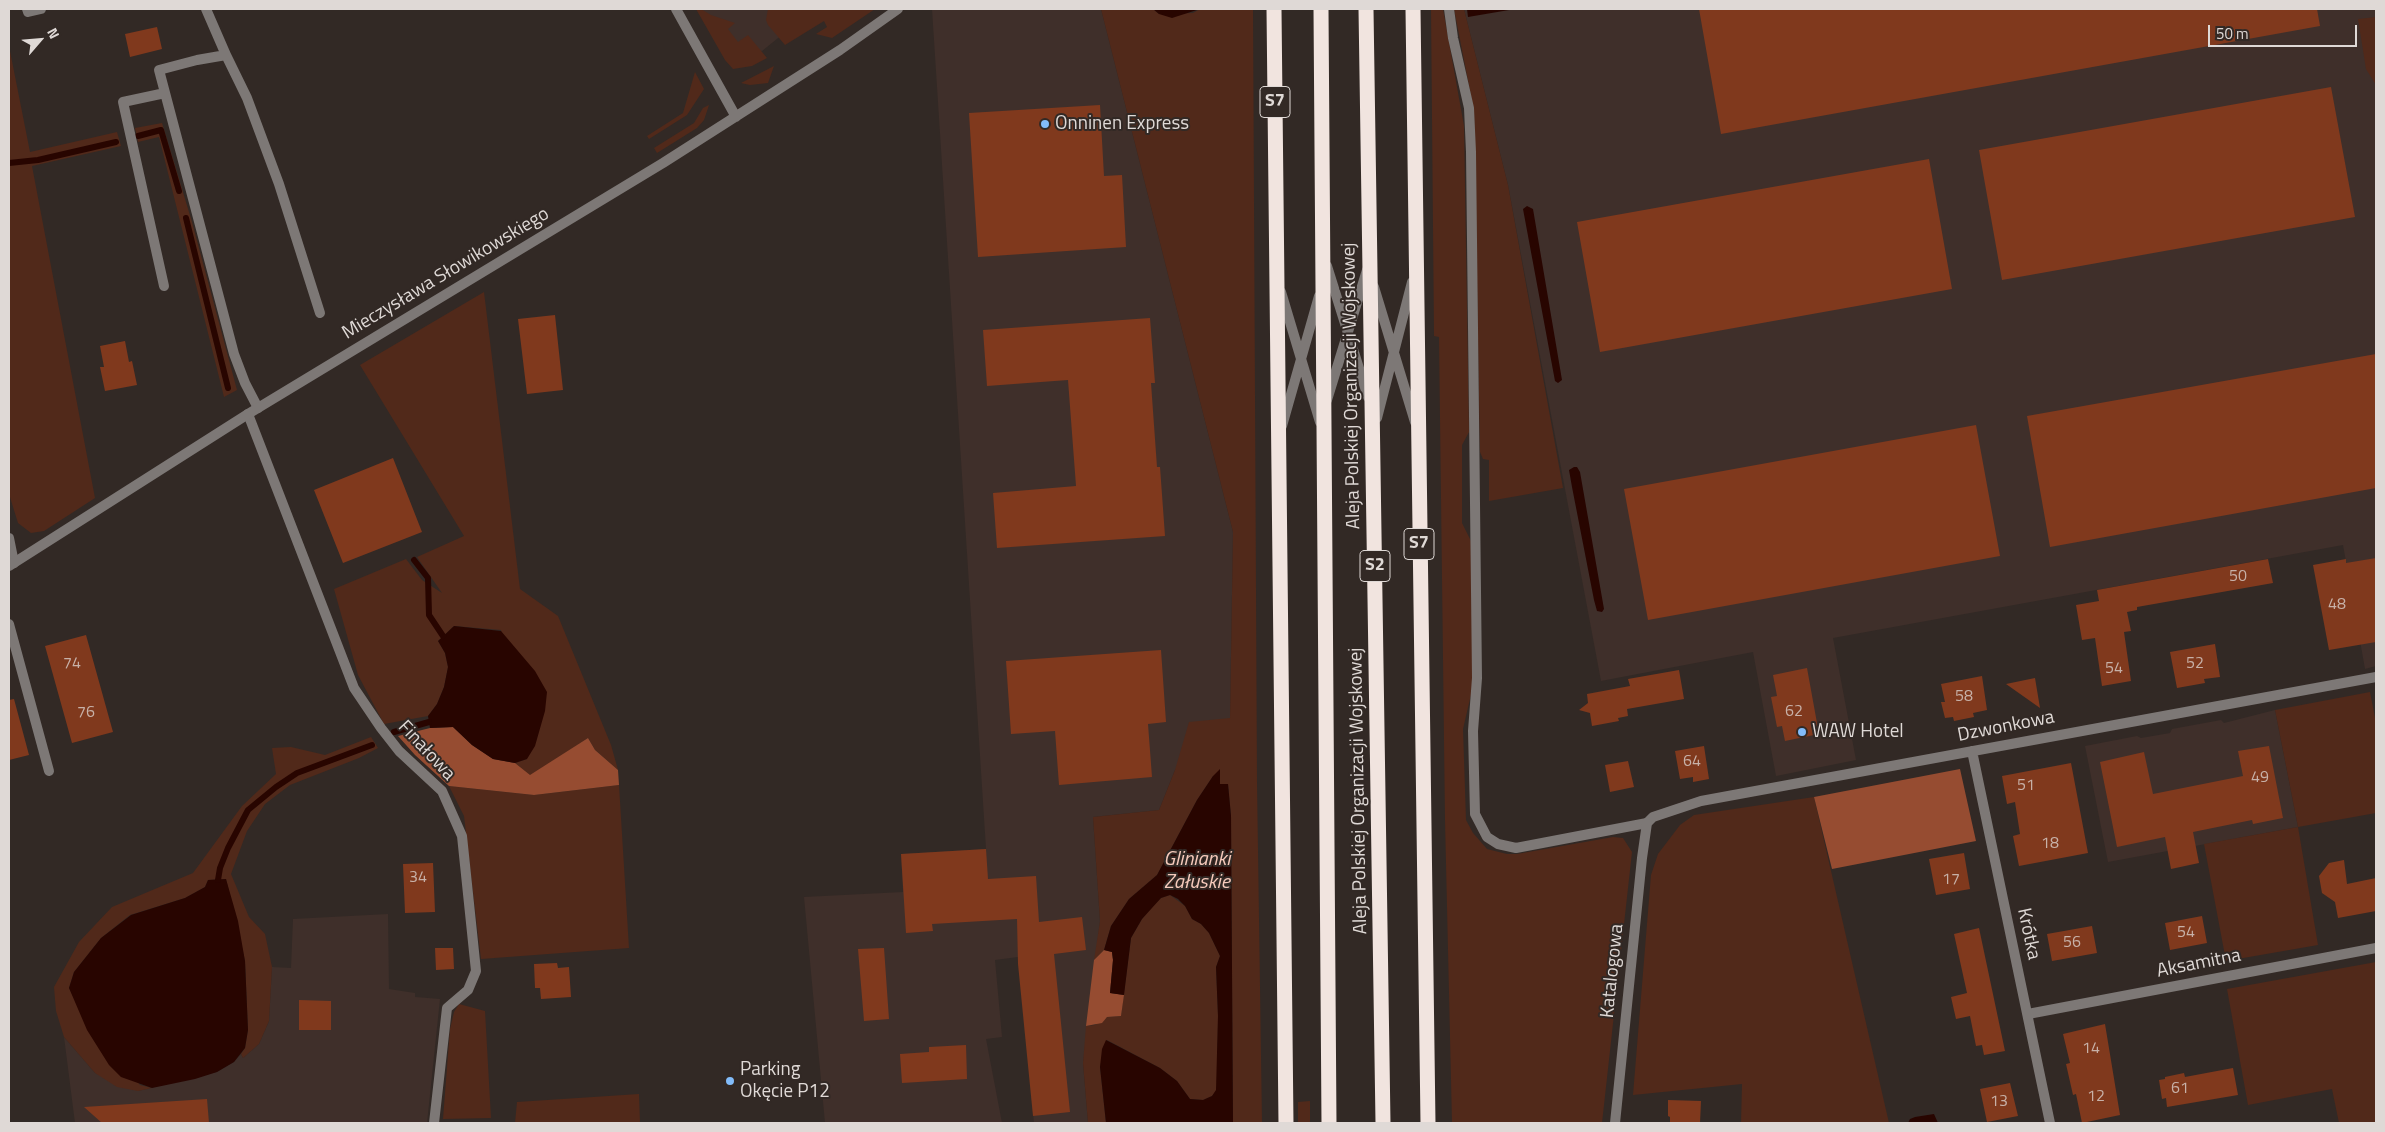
<!DOCTYPE html>
<meta charset="utf-8">
<style>
body{margin:0}
#map{position:relative;width:2385px;height:1132px;overflow:hidden;background:#322925;font-family:"Titillium Web",sans-serif}
canvas{display:block}
.frame{position:absolute;inset:0;border:10px solid #dfd9d6;pointer-events:none}
.north{position:absolute;left:15px;top:15px;width:50px;height:50px;-webkit-text-stroke:4px #322925;paint-order:stroke;rotate:63deg;font-size:14px;font-weight:700;line-height:20px;text-align:center;color:#dfd9d6}
.north::after{content:'';display:block;margin:auto;width:18px;height:22px;background:#dfd9d6;clip-path:polygon(50% 0,100% 100%,50% 72%,0 100%)}
.scale{position:absolute;left:2208px;top:25px;width:149px;height:22px;box-sizing:border-box;border:2px solid #dfd9d6;border-top:0;padding-left:6px;font-size:15px;line-height:18px;white-space:nowrap;color:#dfd9d6;-webkit-text-stroke:4px #322925;paint-order:stroke}
</style>
<div id="map">
<canvas width="2385" height="1132"></canvas>
<div class="frame"></div>
<div class="north">N</div>
<div class="scale">50 m</div>
</div>
<script>
const ctx = document.querySelector('canvas').getContext('2d');
ctx.lineJoin = 'round';
function fill(path, color) { ctx.fillStyle = color; ctx.fill(path, 'evenodd'); }
const toPath = rows => new Path2D(rows.map(r => 'M' + r).join(''));
function trace(path, color, width, dash) { ctx.strokeStyle = color; ctx.lineWidth = width; ctx.lineCap = dash ? 'butt' : 'round'; ctx.setLineDash(dash || []); ctx.stroke(path); }
function drawText(font, color, halo, rows, align = 'center') {
  ctx.font = font + ' "Titillium Web",sans-serif'; ctx.lineWidth = 4; ctx.setLineDash([]); ctx.textBaseline = 'middle'; ctx.strokeStyle = halo; ctx.fillStyle = color; for (const [text, x, y, turn = 0] of rows) {
    ctx.save(); ctx.translate(x, y); ctx.rotate((+turn || 0) * Math.PI / 180); ctx.textAlign = isNaN(turn) ? turn : align; if (halo) ctx.strokeText(text, 0, 0); ctx.fillText(text, 0, 0); ctx.restore();
  }
}
fill(toPath([
 [700,9,814,9,762,51,721,47],
 [932,9,1101,9,1233,532,1230,718,1175,770,1159,810,1093,817,1100,921,1083,1063,1088,1123,1034,1123,1018,957,995,960,1002,1037,986,1039,1002,1123,825,1123,804,897,903,892,901,854,986,849],
 [1464,9,2375,9,2376,666,2365,669,2343,545,1833,638,1856,760,1776,776,1753,652,1601,681,1508,185],
 [2275,710,2298,827,2108,862,2085,746,2137,736,2141,738,2170,733,2172,729,2221,720,2224,723],
 [388,914,389,989,415,993,415,997,440,999,427,1123,75,1123,64,1037,95,1073,138,1091,217,1072,234,1062,241,1054,243,1058,259,1044,269,1021,272,967,291,968,293,919]
]), '#3f2f2a');
fill(toPath([
 [696,9,701,9,711,15,735,23,728,29,738,42,748,35,767,58,752,66,733,69,725,60],
 [768,9,875,9,832,38,816,34,827,27,824,21,785,45,768,25,766,20],
 [1101,9,1153,9,1159,14,1193,13,1200,9,1253,9,1257,782,1262,1123,1233,1123,1231,816,1228,784,1220,784,1213,776,1197,800,1157,875,1129,899,1111,926,1104,950,1094,960,1100,921,1093,817,1159,810,1175,770,1189,722,1230,718,1233,532],
 [1431,9,1443,9,1464,126,1469,432,1462,445,1462,523,1471,541,1473,686,1463,729,1466,820,1473,833,1487,849,1507,854,1517,854,1613,837,1623,838,1632,852,1602,1123,1452,1123,1445,820,1439,337,1434,336],
 [1454,9,1464,9,1508,185,1563,488,1489,501,1489,460,1483,459,1480,452,1474,111],
 [2376,17,2376,85,2366,69,2358,19],
 [9,46,30,152,117,132,121,146,32,166,95,498,44,531,31,533,18,523,9,494],
 [774,66,768,83,750,85,741,83],
 [695,72,704,89,687,115,649,139,647,136,683,113],
 [709,105,704,120,697,128,657,153,654,148,694,123,703,108],
 [162,123,192,222,237,390,224,397,159,137,138,142,135,128],
 [484,292,520,589,558,616,611,745,618,770,595,750,588,738,530,776,515,763,527,759,501,630,454,626,438,641,445,653,448,667,444,687,437,704,428,716,384,724,358,675,334,589,406,559,422,580,442,593,417,557,464,536,360,365],
 [2370,692,2376,723,2376,813,2298,827,2318,945,2226,961,2204,844,2298,827,2275,710],
 [371,737,378,748,359,758,290,785,265,804,247,831,231,874,249,917,265,934,272,967,269,1021,259,1044,243,1058,241,1054,245,1048,248,1030,245,961,226,879,208,880,205,887,185,898,130,915,101,938,74,972,69,988,79,1008,140,1085,152,1088,138,1091,117,1087,95,1073,64,1037,56,1011,54,987,79,942,112,907,193,873,242,806,276,774,272,748,291,747,325,755],
 [619,785,629,948,481,959,464,816,449,786,534,795],
 [1814,797,1889,1123,1741,1123,1742,1084,1633,1095,1651,875,1658,854,1680,825,1694,815],
 [1170,895,1185,906,1192,919,1201,924,1209,933,1220,956,1216,967,1218,1016,1217,1090,1212,1096,1203,1100,1190,1099,1177,1081,1160,1068,1107,1040,1100,1067,1106,1123,1088,1123,1083,1063,1086,1026,1095,1025,1107,1017,1121,1016,1131,938,1142,919,1153,906,1161,898],
 [2376,962,2376,1123,2339,1123,2332,1089,2248,1105,2227,989],
 [459,1004,485,1011,491,1118,443,1119,450,1029,454,1012],
 [639,1094,640,1123,515,1123,517,1102],
 [1310,1101,1310,1123,1298,1123,1298,1102]
]), '#51291a');
fill(toPath([
 [453,727,472,745,493,759,515,763,530,775,588,738,595,750,618,770,619,785,534,795,449,786,415,755,398,736,430,728],
 [1960,769,1976,841,1832,869,1814,797],
 [1104,950,1112,952,1113,960,1110,993,1124,995,1121,1016,1107,1017,1102,1023,1086,1026,1094,960]
]), '#964c31');
fill(toPath([
 [1153,9,1200,9,1172,18,1159,14],
 [1467,9,1515,9,1468,17],
 [1527,206,1533,209,1562,380,1558,383,1555,381,1523,209],
 [1574,467,1577,467,1580,472,1604,609,1602,612,1597,611,1594,600,1572,487,1569,470],
 [454,626,501,631,535,671,547,692,545,711,535,746,527,759,515,763,493,759,472,745,453,727,430,728,428,716,437,704,444,687,448,667,445,653,438,641],
 [1220,769,1220,784,1228,784,1231,816,1233,1123,1106,1123,1100,1067,1102,1049,1106,1040,1160,1068,1177,1081,1190,1099,1203,1100,1212,1096,1216,1090,1218,1016,1216,967,1220,956,1209,933,1201,924,1192,919,1185,906,1178,899,1170,895,1161,898,1142,919,1131,938,1124,995,1110,993,1113,960,1112,952,1104,950,1111,926,1129,899,1157,875,1197,800,1213,776],
 [226,879,238,921,245,961,248,1030,245,1048,234,1062,217,1072,195,1079,152,1088,121,1077,109,1065,87,1030,69,988,74,972,101,938,131,915,185,898,205,887,208,880],
 [1934,1114,1938,1123,1908,1123,1910,1119,1915,1117]
]), '#280500');
trace(toPath([
 [138,136,161,130,179,191],
 [9,163,38,160,116,142],
 [186,218,228,388],
 [414,560,428,578,429,615,443,636],
 [394,732,429,722],
 [218,880,220,868,228,848,248,810,276,787,297,773,372,745]
]), '#280500', 6);
fill(toPath([
 [1699,9,2317,9,2320,26,1721,134],
 [157,27,162,49,130,57,125,34],
 [2331,87,2355,217,2002,280,1979,150],
 [1100,105,1104,176,1122,175,1126,247,978,257,969,113],
 [1929,159,1952,289,1600,352,1577,222],
 [555,315,563,390,527,394,518,319],
 [1150,318,1155,383,1151,383,1157,467,1160,467,1165,536,997,548,993,493,1076,486,1068,380,987,386,983,330],
 [125,341,129,362,132,361,137,385,105,391,100,367,104,367,100,346],
 [2376,354,2376,488,2050,547,2027,416],
 [1976,425,2000,556,1648,620,1624,489],
 [393,458,422,532,343,563,314,490],
 [2376,558,2376,642,2329,650,2313,565,2346,559,2346,563],
 [2268,559,2273,583,2137,607,2137,610,2127,612,2131,631,2124,632,2131,681,2102,686,2095,638,2082,640,2076,605,2099,601,2097,590],
 [86,635,113,732,72,743,45,646],
 [2215,644,2220,677,2204,679,2205,683,2177,688,2170,652],
 [1161,650,1166,722,1148,724,1152,777,1059,785,1055,731,1011,734,1006,661],
 [1807,668,1819,734,1785,741,1782,726,1777,727,1771,697,1777,696,1773,675],
 [1679,670,1684,699,1627,709,1628,716,1618,718,1619,721,1592,726,1590,713,1579,710,1588,703,1587,694,1630,686,1628,679],
 [1982,676,1987,710,1973,713,1974,717,1954,721,1953,717,1945,718,1941,702,1945,702,1941,684],
 [2035,678,2040,708,2006,684],
 [14,699,29,755,9,760,9,700],
 [1704,746,1709,779,1693,782,1693,777,1680,779,1675,751],
 [2269,746,2283,818,2253,824,2252,820,2193,832,2199,863,2171,869,2165,837,2117,847,2100,762,2144,752,2153,794,2243,776,2238,751],
 [1628,761,1634,787,1610,792,1605,765],
 [2071,763,2088,853,2019,866,2013,836,2020,834,2015,802,2007,804,2002,776],
 [986,849,988,879,1036,876,1039,922,1082,917,1086,950,1054,954,1070,1112,1033,1116,1018,964,1017,919,932,924,933,931,906,933,901,854],
 [1964,853,1970,889,1936,895,1929,859],
 [2344,860,2347,884,2376,878,2376,911,2338,918,2335,902,2322,893,2319,876,2329,863],
 [433,863,435,912,405,913,403,864],
 [2202,916,2207,943,2170,950,2165,923],
 [2092,926,2097,953,2052,961,2047,934],
 [1979,928,2005,1051,1984,1055,1982,1045,1976,1046,1970,1016,1956,1019,1951,997,1967,993,1954,934],
 [435,948,453,948,454,969,436,970],
 [884,948,889,1019,864,1021,858,949],
 [557,963,558,968,569,967,571,997,541,999,540,988,535,988,534,964],
 [299,1000,331,1001,331,1030,299,1030],
 [2105,1024,2120,1115,2082,1123,2076,1094,2073,1095,2066,1064,2070,1063,2063,1034],
 [966,1045,967,1079,902,1083,900,1054,929,1052,929,1047],
 [2233,1068,2238,1095,2167,1107,2166,1098,2162,1099,2159,1080,2165,1079,2165,1077,2184,1073,2185,1077],
 [2010,1083,2018,1116,1987,1122,1980,1089],
 [207,1099,209,1123,102,1123,84,1107],
 [1668,1100,1701,1101,1700,1123,1670,1123,1670,1117,1668,1116]
]), '#80391d');
trace(toPath([
 [27,9,28,12,41,9],
 [206,9,226,55,197,60,159,70,234,354,245,383,258,408],
 [1449,9,1453,38,1469,108,1471,152,1477,678,1473,731,1475,814,1487,837,1498,844,1516,848,1647,823],
 [226,55,247,98,279,184,320,313],
 [1327,266,1368,397],
 [164,286,123,102,165,93],
 [1374,287,1415,422],
 [1281,292,1320,422],
 [1327,400,1367,270],
 [248,414,354,688,381,728,399,751,442,791,462,836,476,971,468,990,447,1008,434,1123],
 [1377,418,1412,282],
 [1282,426,1319,296],
 [9,538,14,563],
 [9,624,49,771]
]), '#7d7876', 10);
trace(toPath([
 [676,9,736,117],
 [9,566,248,414,663,163,840,50,898,9],
 [1972,751,2050,1123],
 [2028,1014,2376,948],
 [1615,1123,1642,858,1647,823,1653,817,1701,801,2376,677]
]), '#7d7876', 10);
trace(toPath([
 [1274,9,1286,1123],
 [1321,9,1329,1123],
 [1366,9,1383,1123],
 [1413,9,1428,1123]
]), '#f1e4df', 15);
for (const [x, y, r, color] of [
 [1045,124,5,"#82bcfa"],
 [1802,732,5,"#82bcfa"],
 [730,1081,5,"#82bcfa"]
]) { const dot = new Path2D(); dot.arc(x, y, r, 0, 2 * Math.PI); ctx.fillStyle = color; ctx.fill(dot); trace(dot, '#322925', 2); }
drawText('16px', '#c7b1a8', null, [
 ["50",2238,577],
 ["48",2337,605],
 ["74",72,664],
 ["52",2195,664],
 ["54",2114,669],
 ["58",1964,697],
 ["62",1794,712],
 ["76",86,713],
 ["64",1692,762],
 ["49",2260,778],
 ["51",2026,786],
 ["18",2050,844],
 ["34",418,878],
 ["17",1951,880],
 ["54",2186,933],
 ["56",2072,943],
 ["14",2091,1049],
 ["61",2180,1089],
 ["12",2096,1097],
 ["13",1999,1102]
]);
for (const [x, y, w] of [
 [1275,102,30],
 [1419,544,30],
 [1375,566,30]
]) { const box = new Path2D(); box.roundRect(x - w / 2, y - 15.5, w, 31, 4); ctx.fillStyle = '#322925'; ctx.fill(box); trace(box, '#dfd9d6', 1); }
drawText('bold 18px', '#dfd9d6', null, [
 ["S7",1275,102],
 ["S7",1419,544],
 ["S2",1375,566]
]);
drawText('19px', '#dfd9d6', '#322925', [
 ["Onninen Express",1055,124],
 ["WAW Hotel",1812,732],
 ["Parking",740,1070],
 ["Okęcie P12",740,1092]
], 'left');
drawText('19px', '#dfd9d6', '#322925', [
 ["Mieczysława Słowikowskiego",446,274,-31],
 ["Aleja Polskiej Organizacji Wojskowej",1352,386,-91],
 ["Dzwonkowa",2006,727,-11],
 ["Finałowa",426,751,47],
 ["Aleja Polskiej Organizacji Wojskowej",1359,791,-91],
 ["Krótka",2028,934,78],
 ["Aksamitna",2199,964,-11],
 ["Katalogowa",1613,971,-84]
]);
drawText('italic 20px', '#f6cabb', '#322925', [
 ["Glinianki",1197,860],
 ["Załuskie",1197,883]
]);
</script>
